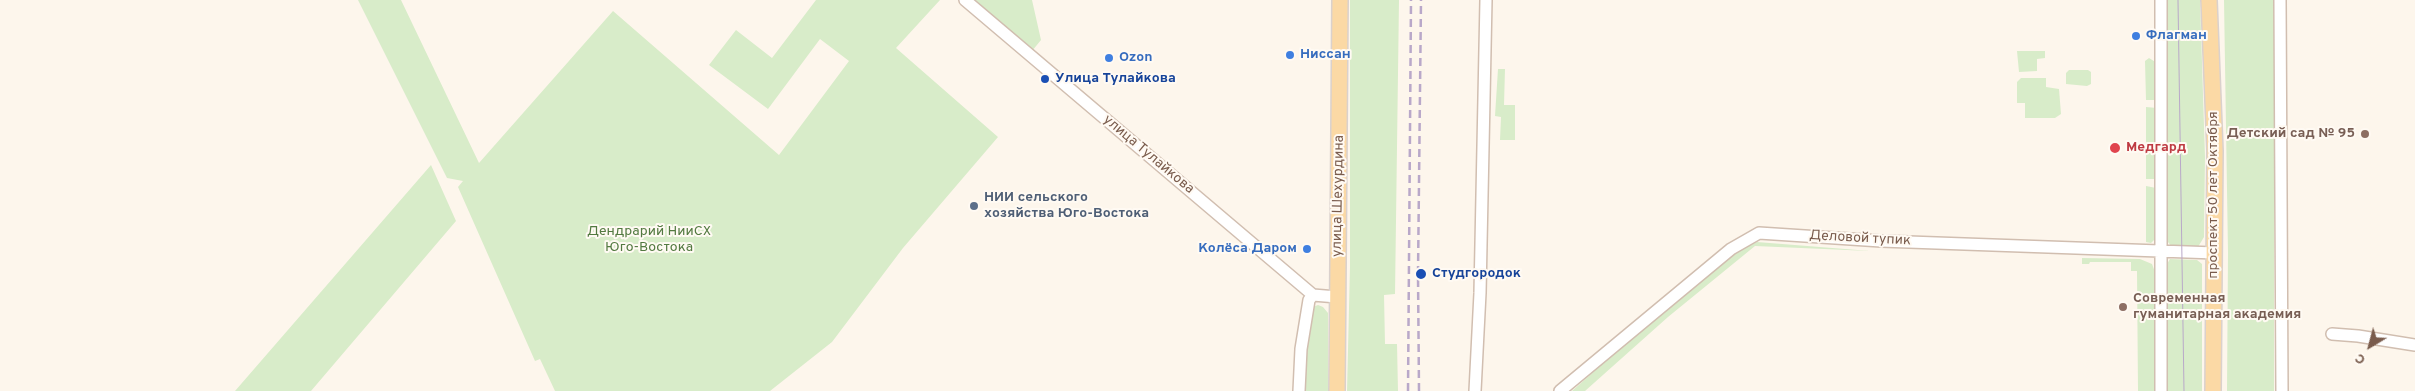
<!DOCTYPE html>
<meta charset="utf-8">
<style>
body{margin:0}
#map{position:relative;width:2415px;height:391px;overflow:hidden;background:#fdf6ec;font-family:Overpass,sans-serif}
canvas{display:block}
.north{position:absolute;left:2345px;top:321px;width:50px;height:50px;-webkit-text-stroke:4px #fffaf3;paint-order:stroke;rotate:217deg;font-size:14px;font-weight:700;line-height:20px;text-align:center;color:#7a5c4d}
.north::after{content:'';display:block;margin:auto;width:18px;height:22px;background:#7a5c4d;clip-path:polygon(50% 0,100% 100%,50% 72%,0 100%)}
</style>
<div id="map">
<canvas width="2415" height="391"></canvas>
<div class="north">С</div>
</div>
<script>
const ctx = document.querySelector('canvas').getContext('2d');
ctx.lineJoin = 'round';
function fill(path, color) { ctx.fillStyle = color; ctx.fill(path, 'evenodd'); }
const toPath = rows => new Path2D(rows.map(r => 'M' + r).join(''));
function trace(path, color, width, dash) { ctx.strokeStyle = color; ctx.lineWidth = width; ctx.lineCap = dash ? 'butt' : 'round'; ctx.setLineDash(dash || []); ctx.stroke(path); }
function drawText(font, color, halo, rows, align = 'center') {
  ctx.font = font + ' Overpass,sans-serif'; ctx.lineWidth = 4; ctx.setLineDash([]); ctx.textBaseline = 'middle'; ctx.strokeStyle = halo; ctx.fillStyle = color; for (const [text, x, y, turn = 0] of rows) {
    ctx.save(); ctx.translate(x, y); ctx.rotate((+turn || 0) * Math.PI / 180); ctx.textAlign = isNaN(turn) ? turn : align; if (halo) ctx.strokeText(text, 0, 0); ctx.fillText(text, 0, 0); ctx.restore();
  }
}
fill(toPath([
 [358,0,401,0,479,163,613,11,779,155,849,61,820,39,768,109,709,65,736,30,772,58,816,0,940,0,896,48,998,137,903,248,832,342,770,391,555,391,540,359,535,361,458,187,463,181,447,178],
 [974,0,1032,0,1041,40,1032,51],
 [1350,0,1399,0,1395,294,1384,295,1385,344,1397,344,1398,391,1347,391,1350,267],
 [2164,0,2200,0,2205,157,2204,237,2198,247,2171,246,2165,238],
 [2224,0,2274,0,2274,391,2227,391,2228,253],
 [2017,51,2045,51,2045,58,2037,59,2037,71,2019,72],
 [2149,58,2157,63,2157,98,2154,100,2146,100,2145,61],
 [1498,69,1505,69,1504,105,1515,105,1515,140,1500,140,1501,117,1495,116],
 [2069,70,2088,70,2091,72,2091,84,2087,86,2066,84,2066,73],
 [2021,78,2046,78,2046,87,2059,89,2061,114,2055,118,2025,118,2025,103,2017,103,2017,82],
 [2146,107,2157,108,2156,178,2154,179,2146,179],
 [431,165,456,221,311,391,235,391],
 [2146,186,2156,188,2157,237,2151,243,2146,242],
 [1757,242,1870,251,1755,246,1668,317,1585,391,1572,391,1626,343,1734,253],
 [2082,258,2140,259,2152,264,2155,272,2156,391,2138,391,2137,271,2131,271,2131,262,2090,262,2089,264,2082,264],
 [2170,259,2197,260,2202,264,2202,391,2166,391,2167,264],
 [1318,305,1323,307,1328,313,1328,391,1302,391,1302,356,1313,307]
]), '#d8ecc9');
const minor = toPath([
 [965,0,1313,295,1337,297],
 [2161,0,2161,391],
 [2280,0,2282,391],
 [2332,334,2358,336,2415,345],
 [1299,391,1301,349,1309,300,1313,295],
 [1475,391,1480,293,1486,0],
 [1560,391,1731,249,1759,233,1881,241,2215,253]
]);
const major = toPath([
 [2209,0,2215,151,2213,391],
 [1337,391,1340,0]
]);
trace(minor, '#d1beb0', 14);
trace(major, '#dad1cd', 18);
trace(minor, '#fff', 11);
trace(major, '#fbd9a5', 15);
trace(toPath([
 [2178,0,2184,391]
]), '#b9a8c9', 1);
trace(toPath([
 [1408,391,1411,0],
 [1419,391,1418,274,1421,0]
]), '#b9a8c9', 2.5, [8, 5]);
for (const [x, y, r, color] of [
 [2136,36,5,"#3f7fe0"],
 [1290,55,5,"#3f7fe0"],
 [1109,58,5,"#3f7fe0"],
 [1045,79,5,"#1a4fb4"],
 [2365,134,5,"#8d6e63"],
 [2115,148,6,"#e0444e"],
 [974,206,5,"#5c6f8a"],
 [1307,249,5,"#3f7fe0"],
 [1421,274,6,"#1a4fb4"],
 [2123,307,5,"#8d6e63"]
]) { const dot = new Path2D(); dot.arc(x, y, r, 0, 2 * Math.PI); ctx.fillStyle = color; ctx.fill(dot); trace(dot, '#fffaf3', 2); }
drawText('bold 14px', '#366cbe', '#fffaf3', [
 ["Флагман",2146,36],
 ["Ниссан",1300,55],
 ["Ozon",1119,58],
 ["Колёса Даром",1297,249,"right"]
], 'left');
drawText('bold 14px', '#164399', '#fffaf3', [
 ["Улица Тулайкова",1055,79],
 ["Студгородок",1432,274]
], 'left');
drawText('bold 14px', '#785e54', '#fffaf3', [
 ["Детский сад № 95",2355,134],
 ["Современная",2133,299,"left"],
 ["гуманитарная академия",2133,315,"left"]
], 'right');
drawText('bold 14px', '#be3a42', '#fffaf3', [
 ["Медгард",2126,148]
], 'left');
drawText('14px', '#7a5c4d', '#fffaf3', [
 ["улица Тулайкова",1148,155,40],
 ["проспект 50 лет Октября",2214,195,-90],
 ["улица Шехурдина",1339,196,-89],
 ["Деловой тупик",1860,239,3]
]);
drawText('bold 14px', '#4e5e75', '#fffaf3', [
 ["НИИ сельского",984,198],
 ["хозяйства Юго-Востока",984,214]
], 'left');
drawText('14px', '#537a41', '#fffaf3', [
 ["Дендрарий НииСХ",649,232],
 ["Юго-Востока",649,248]
]);
</script>
